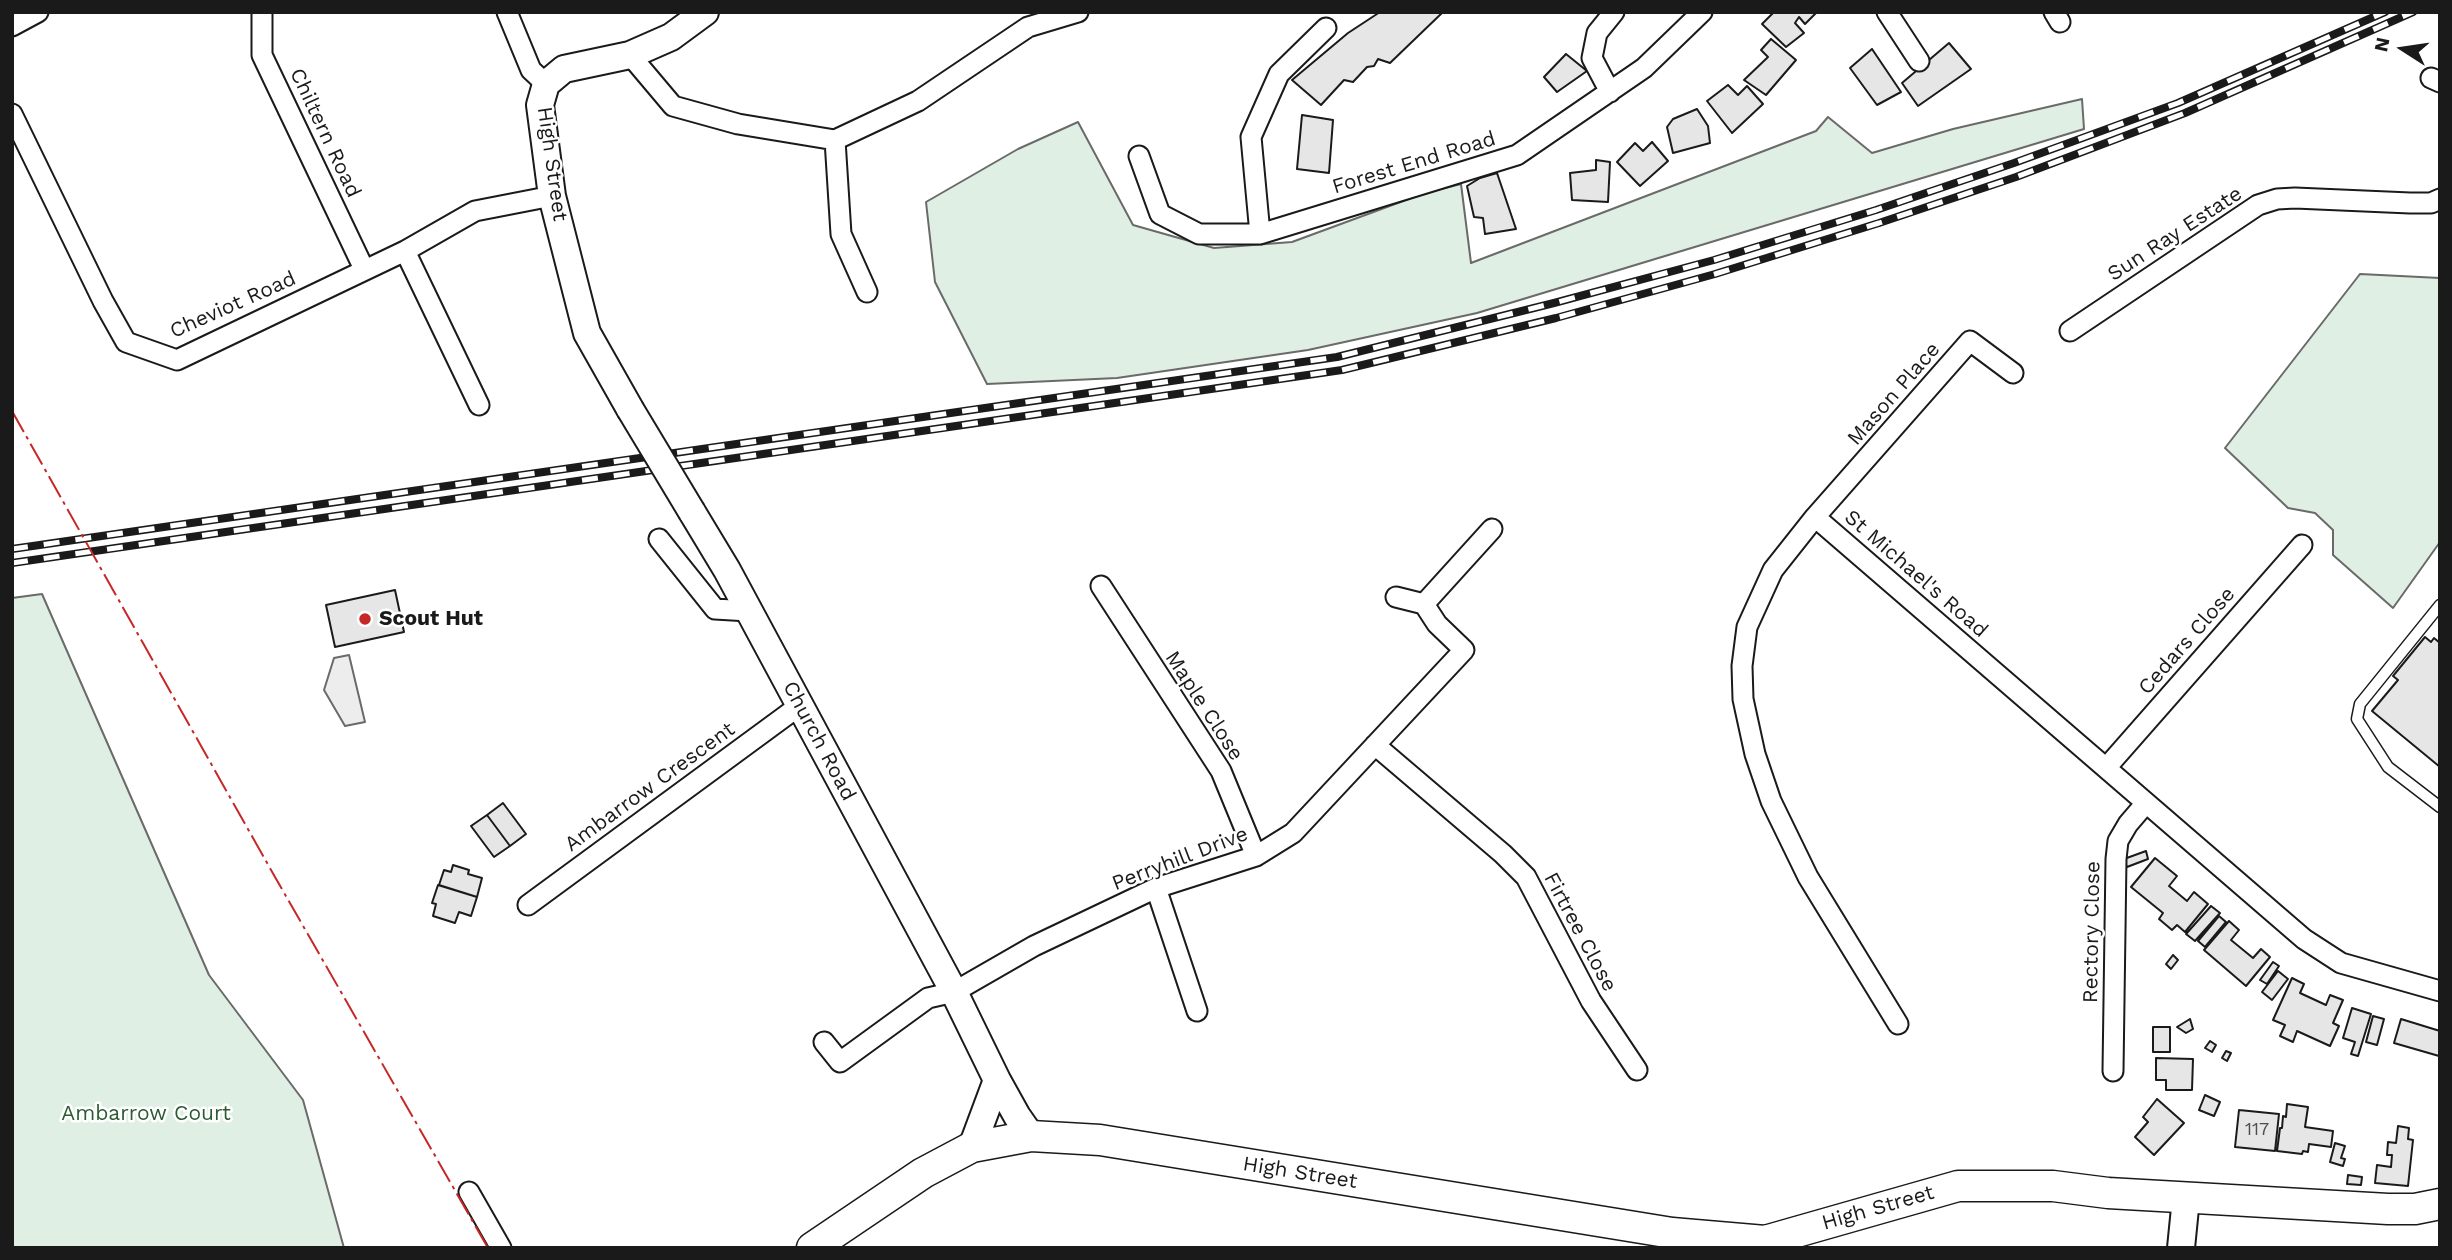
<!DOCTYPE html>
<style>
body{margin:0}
#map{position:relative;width:2452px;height:1260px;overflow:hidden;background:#fff;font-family:"Work Sans",sans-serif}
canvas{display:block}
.frame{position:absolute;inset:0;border:14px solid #1a1a1a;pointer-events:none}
.north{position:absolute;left:2368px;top:14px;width:70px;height:70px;-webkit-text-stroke:5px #fff;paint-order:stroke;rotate:282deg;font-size:19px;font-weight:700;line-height:28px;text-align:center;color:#1a1a1a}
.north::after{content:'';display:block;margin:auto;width:24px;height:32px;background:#1a1a1a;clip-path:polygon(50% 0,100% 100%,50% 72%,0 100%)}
</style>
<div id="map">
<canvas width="2452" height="1260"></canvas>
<div class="frame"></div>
<div class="north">N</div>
</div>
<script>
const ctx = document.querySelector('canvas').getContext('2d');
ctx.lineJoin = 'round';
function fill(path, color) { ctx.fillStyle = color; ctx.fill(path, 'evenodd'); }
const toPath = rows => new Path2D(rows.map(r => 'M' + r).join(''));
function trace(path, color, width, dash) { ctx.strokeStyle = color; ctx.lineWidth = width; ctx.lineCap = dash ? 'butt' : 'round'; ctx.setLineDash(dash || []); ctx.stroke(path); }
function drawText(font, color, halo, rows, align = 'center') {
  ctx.font = font + ' "Work Sans",sans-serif'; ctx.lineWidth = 5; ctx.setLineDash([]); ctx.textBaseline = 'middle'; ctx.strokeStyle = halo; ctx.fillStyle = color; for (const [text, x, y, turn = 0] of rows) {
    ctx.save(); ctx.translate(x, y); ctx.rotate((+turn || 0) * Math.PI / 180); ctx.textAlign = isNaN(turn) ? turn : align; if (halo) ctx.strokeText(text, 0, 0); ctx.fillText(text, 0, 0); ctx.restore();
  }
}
const green = toPath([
 [2082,99,2084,129,1477,313,1308,350,1117,378,987,384,935,282,926,202,1018,149,1078,122,1133,225,1214,248,1292,242,1425,193,1461,184,1471,263,1816,131,1828,117,1872,153,1953,129,2082,99],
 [2360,274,2440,278,2440,542,2393,608,2333,555,2333,530,2315,513,2288,508,2225,448,2360,274],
 [42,594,209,975,303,1100,344,1248,12,1248,12,598,42,594]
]);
fill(green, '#e0efe3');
trace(green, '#6a6a6a', 2);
const parking = toPath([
 [349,655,365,722,345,726,324,690,334,658,349,655]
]);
fill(parking, '#ededed');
trace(parking, '#6a6a6a', 2);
const building = toPath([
 [1380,12,1443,12,1390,63,1378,59,1374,66,1367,67,1353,82,1344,80,1321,105,1292,80,1348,33,1380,12],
 [1774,12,1817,12,1805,24,1799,17,1795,23,1804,33,1786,47,1762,24,1774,12],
 [1771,39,1796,60,1766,95,1744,80,1768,57,1761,50,1771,39],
 [1949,43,1971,69,1918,106,1902,83,1949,43],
 [1872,49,1901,92,1877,105,1850,68,1872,49],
 [1566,54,1587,71,1557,92,1544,77,1566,54],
 [1728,85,1738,95,1747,86,1763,104,1732,133,1707,101,1728,85],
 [1697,109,1708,126,1710,143,1673,153,1667,127,1673,119,1697,109],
 [1302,115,1333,120,1329,173,1297,169,1302,115],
 [1652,142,1668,161,1640,186,1617,162,1635,143,1643,151,1652,142],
 [1596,160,1610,162,1608,202,1572,200,1570,173,1596,170,1596,160],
 [1497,173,1516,229,1485,234,1483,218,1474,217,1467,186,1480,178,1497,173],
 [395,590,404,632,335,647,326,605,395,590],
 [2425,637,2431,642,2434,638,2440,643,2440,767,2372,711,2398,680,2393,676,2425,637],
 [503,803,526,834,510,846,487,815,503,803],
 [487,815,510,846,494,857,471,826,487,815],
 [2146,851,2148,859,2127,867,2124,859,2146,851],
 [2155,858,2177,876,2169,886,2187,901,2194,892,2208,904,2185,932,2177,925,2172,930,2159,919,2163,913,2131,887,2155,858],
 [453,865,469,870,468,874,482,878,477,897,439,885,444,870,451,872,453,865],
 [438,885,477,897,471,916,459,912,455,923,433,916,436,904,432,903,438,885],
 [2211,906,2220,913,2195,941,2186,934,2211,906],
 [2219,916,2226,922,2205,947,2198,941,2219,916],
 [2229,921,2239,930,2231,940,2253,958,2261,949,2270,957,2246,986,2204,950,2229,921],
 [2173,955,2178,960,2171,969,2166,964,2173,955],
 [2273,962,2279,966,2267,984,2260,980,2273,962],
 [2278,971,2288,979,2272,1000,2262,992,2278,971],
 [2292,978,2304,984,2300,993,2326,1005,2330,995,2343,1000,2333,1023,2339,1026,2330,1046,2297,1031,2293,1042,2280,1036,2285,1025,2273,1020,2292,978],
 [2352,1008,2371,1014,2358,1056,2351,1054,2355,1042,2343,1038,2352,1008],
 [2373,1016,2384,1019,2377,1045,2366,1042,2373,1016],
 [2190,1019,2193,1029,2186,1033,2177,1027,2190,1019],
 [2401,1019,2440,1031,2439,1056,2394,1043,2401,1019],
 [2153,1027,2170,1027,2170,1052,2153,1052,2153,1027],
 [2210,1041,2216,1045,2212,1052,2205,1048,2210,1041],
 [2226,1051,2231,1053,2227,1061,2222,1058,2226,1051],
 [2156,1058,2193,1059,2192,1090,2166,1090,2166,1080,2156,1080,2156,1058],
 [2205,1095,2220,1102,2214,1116,2199,1110,2205,1095],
 [2157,1099,2184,1123,2154,1155,2135,1137,2148,1122,2143,1117,2157,1099],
 [2287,1104,2308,1107,2305,1127,2333,1131,2331,1147,2309,1144,2308,1152,2303,1151,2302,1154,2277,1151,2280,1128,2282,1128,2283,1116,2286,1117,2287,1104],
 [2239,1110,2279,1114,2275,1151,2235,1147,2239,1110],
 [2398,1126,2409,1128,2408,1139,2413,1140,2408,1186,2375,1183,2377,1165,2391,1167,2392,1155,2387,1155,2388,1142,2396,1143,2398,1126],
 [2335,1143,2345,1146,2341,1158,2345,1159,2343,1166,2330,1162,2335,1143],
 [2348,1175,2362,1177,2361,1185,2347,1184,2348,1175]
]);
fill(building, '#e6e6e6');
trace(building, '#1a1a1a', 2);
const lane = toPath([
 [2440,605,2360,704,2357,719,2388,767,2440,807]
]);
const street = toPath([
 [262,12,262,55,364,269],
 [507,12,531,70,546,84],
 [1887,12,1919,61],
 [2054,12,2060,22],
 [12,26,38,12],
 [630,55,673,106,738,124,835,140,918,101,1028,27,1078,12],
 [2431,78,2440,82],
 [1610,92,1592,58,1597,33,1614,12],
 [12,114,103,301,126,342,177,360,405,251,475,211,552,196],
 [835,140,841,234,867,292],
 [1139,156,1160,214,1199,234,1260,234,1517,155,1644,68,1702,12],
 [1260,234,1251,137,1279,74,1326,28],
 [405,251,479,405],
 [2070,331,2258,205,2277,199,2295,198,2410,203,2431,203,2440,199],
 [1815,517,2304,939,2341,963,2440,991],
 [659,539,715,609,749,611],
 [1101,586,1221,771,1256,856],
 [1424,604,1492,529],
 [1375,745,1503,854,1526,877,1591,1001,1637,1070],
 [2106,768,2302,545],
 [1156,888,1197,1011],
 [528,905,799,706],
 [1898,1024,1808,877,1771,801,1755,754,1743,699,1742,666,1747,627,1773,570,1815,517,1970,341,2013,373],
 [824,1042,840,1062,928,998,954,992,1034,946,1156,888,1256,856,1293,833,1464,650,1437,624,1424,604,1396,597],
 [2113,1071,2116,859,2118,841,2128,824,2146,803],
 [469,1192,501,1248]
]);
const secondary = toPath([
 [630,409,587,333,552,196,540,105,546,84,564,69,630,55,671,37,705,12],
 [692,512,727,570,954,992,997,1080,1017,1116,1031,1136],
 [972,1147,997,1080],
 [2181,1248,2186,1198]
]);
const primary = toPath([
 [812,1248,923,1173,972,1147,1031,1136,1100,1140,1672,1233,1765,1241,1958,1186,2053,1186,2108,1193,2388,1209,2415,1209,2440,1204]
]);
trace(lane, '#1a1a1a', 13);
trace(street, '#1a1a1a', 23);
trace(secondary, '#1a1a1a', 30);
trace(primary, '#1a1a1a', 33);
trace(lane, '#fff', 10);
trace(street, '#fff', 19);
trace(secondary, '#fff', 26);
trace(primary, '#fff', 30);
const rail = toPath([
 [12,549,1337,357,1554,303,1714,260,1876,210,2014,163,2178,103,2385,12],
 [12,563,1342,370,1556,318,1715,274,1879,223,2016,177,2185,113,2413,12]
]);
trace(rail, '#1a1a1a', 8);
trace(rail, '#fff', 5, [16]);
const secondaryBridge = toPath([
 [630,409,692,512]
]);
trace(secondaryBridge, '#1a1a1a', 30, []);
trace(secondaryBridge, '#fff', 26);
trace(toPath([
 [12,411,275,877,488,1248]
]), '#c62828', 2, [24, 5, 3.5, 5]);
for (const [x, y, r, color] of [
 [365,619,7,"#c62828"]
]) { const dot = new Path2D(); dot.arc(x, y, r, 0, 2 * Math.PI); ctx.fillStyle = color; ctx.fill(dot); trace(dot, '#fff', 2.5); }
drawText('18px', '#4d4d4d', null, [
 ["117",2257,1130]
]);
drawText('21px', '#1a1a1a', '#fff', [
 ["Chiltern Road",325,133,65],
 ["Forest End Road",1414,163,-17],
 ["High Street",552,164,82],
 ["Sun Ray Estate",2175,234,-33],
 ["Cheviot Road",233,305,-24],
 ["Mason Place",1894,394,-49],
 ["St Michael's Road",1916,574,41],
 ["Cedars Close",2187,641,-49],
 ["Maple Close",1204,706,57],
 ["Church Road",819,741,62],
 ["Ambarrow Crescent",650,787,-36],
 ["Perryhill Drive",1180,859,-21],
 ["Firtree Close",1580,932,62],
 ["Rectory Close",2092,932,-89],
 ["High Street",1300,1173,9],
 ["High Street",1878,1208,-16]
]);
drawText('bold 21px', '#1a1a1a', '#fff', [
 ["Scout Hut",379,619]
], 'left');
drawText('21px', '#2b5a34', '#fff', [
 ["Ambarrow Court",146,1114]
]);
</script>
